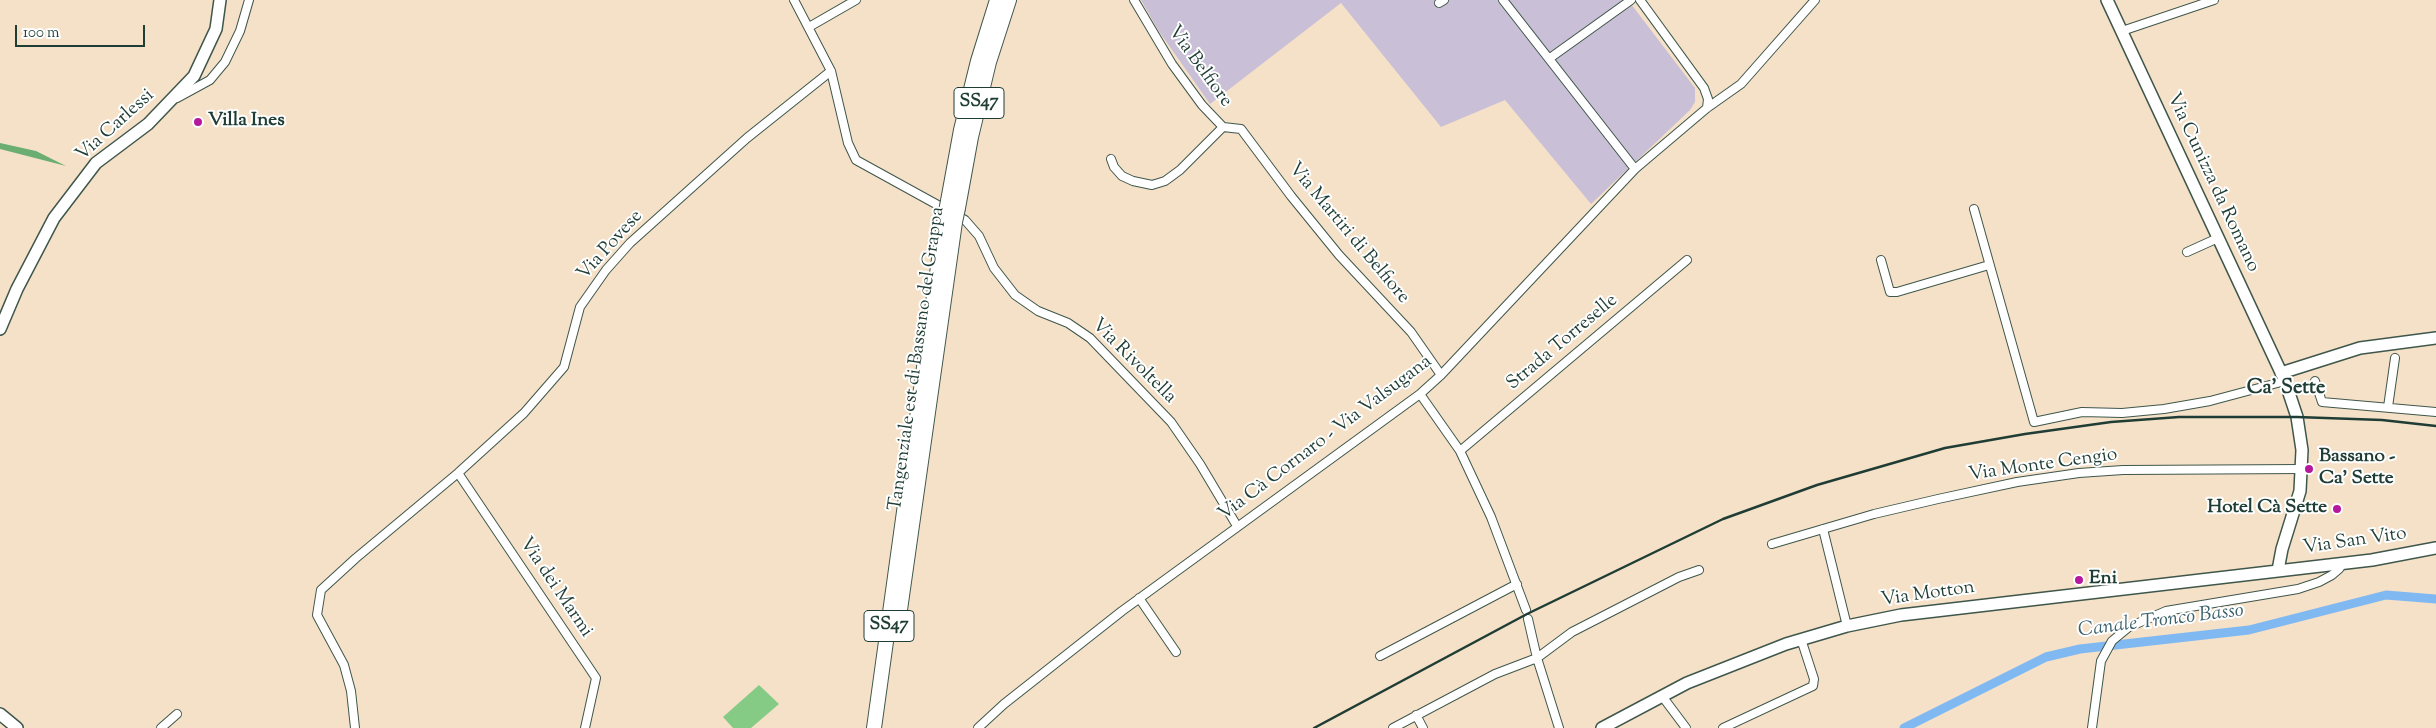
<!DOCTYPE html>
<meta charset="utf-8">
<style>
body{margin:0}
#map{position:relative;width:2436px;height:728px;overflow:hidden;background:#f5e1c8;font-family:"Sorts Mill Goudy",serif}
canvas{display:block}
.scale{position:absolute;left:15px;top:25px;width:130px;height:22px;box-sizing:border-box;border:2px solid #1f3d34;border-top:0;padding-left:6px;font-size:15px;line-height:18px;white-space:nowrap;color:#1f3d34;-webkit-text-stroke:4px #fff;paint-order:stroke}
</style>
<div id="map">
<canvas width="2436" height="728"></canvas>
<div class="scale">100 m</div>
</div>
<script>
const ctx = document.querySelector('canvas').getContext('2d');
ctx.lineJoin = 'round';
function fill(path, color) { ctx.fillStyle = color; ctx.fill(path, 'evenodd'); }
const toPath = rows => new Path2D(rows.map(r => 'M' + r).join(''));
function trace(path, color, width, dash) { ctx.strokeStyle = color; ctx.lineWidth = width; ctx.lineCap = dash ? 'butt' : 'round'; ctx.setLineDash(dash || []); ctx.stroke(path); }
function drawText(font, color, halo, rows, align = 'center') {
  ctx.font = font + ' "Sorts Mill Goudy",serif'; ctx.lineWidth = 4; ctx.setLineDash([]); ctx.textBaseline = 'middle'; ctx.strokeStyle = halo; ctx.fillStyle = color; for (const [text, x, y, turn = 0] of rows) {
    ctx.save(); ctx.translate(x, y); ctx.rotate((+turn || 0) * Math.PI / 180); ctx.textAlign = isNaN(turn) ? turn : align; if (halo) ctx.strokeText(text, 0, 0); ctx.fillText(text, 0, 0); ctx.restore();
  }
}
fill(toPath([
 [1141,0,1628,0,1695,88,1695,102,1690,110,1591,204,1505,100,1441,127,1341,3,1210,104,1158,30]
]), '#c9bfd7');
fill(toPath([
 [759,685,779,704,751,728,733,728,723,717]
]), '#85ca85');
fill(toPath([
 [0,143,36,151,66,166,0,149]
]), '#6cae72');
trace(toPath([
 [1904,728,2046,657,2080,649,2249,630,2386,595,2436,599]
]), '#80b9f1', 9);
const street = toPath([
 [794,0,831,71,848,143,856,160,965,220,979,236,994,268,1015,295,1038,311,1068,323,1090,338,1171,422,1200,464,1237,526],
 [1134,0,1172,64,1202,105,1223,127],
 [1503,0,1635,169],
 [1640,0,1704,88,1708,99,1707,108],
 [1439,3,1444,0],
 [809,27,856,0],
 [2122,31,2214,0],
 [1550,58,1631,0],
 [177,98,210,80,225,62,240,31,249,0],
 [1223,127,1241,129,1291,196,1339,255,1411,332,1441,375],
 [1111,159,1114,167,1122,176,1133,181,1152,185,1165,181,1180,170,1223,127],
 [1974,209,2034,422,2082,412,2122,413,2164,409,2210,401,2285,381],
 [2187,252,2218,238],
 [1881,260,1890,292,1897,292,1989,265],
 [2315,381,2322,402,2436,412],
 [1420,394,1460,451,1491,517,1526,610],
 [2388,407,2395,358],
 [1460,451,1687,260],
 [458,473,596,678,585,728],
 [1823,529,1847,626],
 [1772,544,1874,514,1938,499,2017,482,2079,473,2123,470,2303,469],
 [1139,598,1176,652],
 [1528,619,1537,658,1559,728],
 [1380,656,1517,584],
 [1662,696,1686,728],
 [1416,715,1423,728],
 [161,728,177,714],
 [355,728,351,691,344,665,317,615,321,590,356,558,458,473,524,413,564,367,580,307,606,270,630,243,747,138,831,71],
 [978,728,1004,704,1122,611,1420,394,1441,375,1635,169,1707,108,1741,84,1815,0],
 [1393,728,1495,674,1537,658,1572,632,1679,577,1699,570],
 [1723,728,1813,686,1814,679,1801,639],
 [2092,728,2101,661,2112,641,2129,627,2166,611,2298,589,2319,582,2332,575,2339,569,2343,563]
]);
const secondary = toPath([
 [2107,0,2285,381,2297,417,2302,450,2300,491,2282,549,2278,570],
 [0,329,17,289,54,218,96,163,148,124,194,76,216,29,220,0],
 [2281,373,2360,348,2436,338],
 [0,714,17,728],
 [1602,728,1687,683,1786,644,1847,626,1901,615,2372,560,2436,548]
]);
const highway = toPath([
 [948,201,961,130,978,61,997,0],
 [958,208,971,137,989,62,1009,0],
 [897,631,955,222],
 [874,728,945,216]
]);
trace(street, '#3f564a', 10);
trace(secondary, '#3f564a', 14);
trace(highway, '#3f564a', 16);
trace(street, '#fff', 8);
trace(secondary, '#fff', 11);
trace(highway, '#fff', 14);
trace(toPath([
 [1314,728,1527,614,1723,519,1817,485,1945,448,2025,434,2111,422,2179,417,2297,417,2382,420,2436,426]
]), '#1f3d34', 2.5);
const highwayBridge = toPath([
 [945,216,948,201],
 [955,222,958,208]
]);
trace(highwayBridge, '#3f564a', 16, []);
trace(highwayBridge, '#fff', 14);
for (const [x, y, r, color] of [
 [198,122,5,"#b5179e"],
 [2309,469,5,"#b5179e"],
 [2337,509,5,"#b5179e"],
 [2079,580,5,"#b5179e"]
]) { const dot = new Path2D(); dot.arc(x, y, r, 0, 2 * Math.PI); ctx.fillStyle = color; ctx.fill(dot); trace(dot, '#fff', 2); }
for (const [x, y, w] of [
 [979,103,50],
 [889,626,50]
]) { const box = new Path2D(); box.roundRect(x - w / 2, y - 15.5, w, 31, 4); ctx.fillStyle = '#fff'; ctx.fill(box); trace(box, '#1f3d34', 1); }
drawText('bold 18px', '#1f3d34', null, [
 ["SS47",979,103],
 ["SS47",889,626]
]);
drawText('19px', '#1f3d34', '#fff', [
 ["Via Belfiore",1199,67,54],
 ["Via Carlessi",116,126,-42],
 ["Via Cunizza da Romano",2212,183,65],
 ["Via Martiri di Belfiore",1348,234,50],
 ["Via Povese",611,246,-48],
 ["Strada Torreselle",1563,343,-40],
 ["Tangenziale est di Bassano del Grappa",918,359,-82],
 ["Via Rivoltella",1133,362,45],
 ["Via Cà Cornaro - Via Valsugana",1326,439,-37],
 ["Via Monte Cengio",2043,466,-8],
 ["Via San Vito",2355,542,-8],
 ["Via dei Marmi",555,588,56],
 ["Via Motton",1928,595,-8]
]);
drawText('bold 19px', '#1f3d34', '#fff', [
 ["Villa Ines",208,122],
 ["Bassano -",2319,458],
 ["Ca' Sette",2319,480],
 ["Hotel Cà Sette",2327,509,"right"],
 ["Eni",2089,580]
], 'left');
drawText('bold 20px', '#1f3d34', '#fff', [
 ["Ca' Sette",2286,390]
]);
drawText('italic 20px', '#3c626d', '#fff', [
 ["Canale Tronco Basso",2161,622,-7]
]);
</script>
